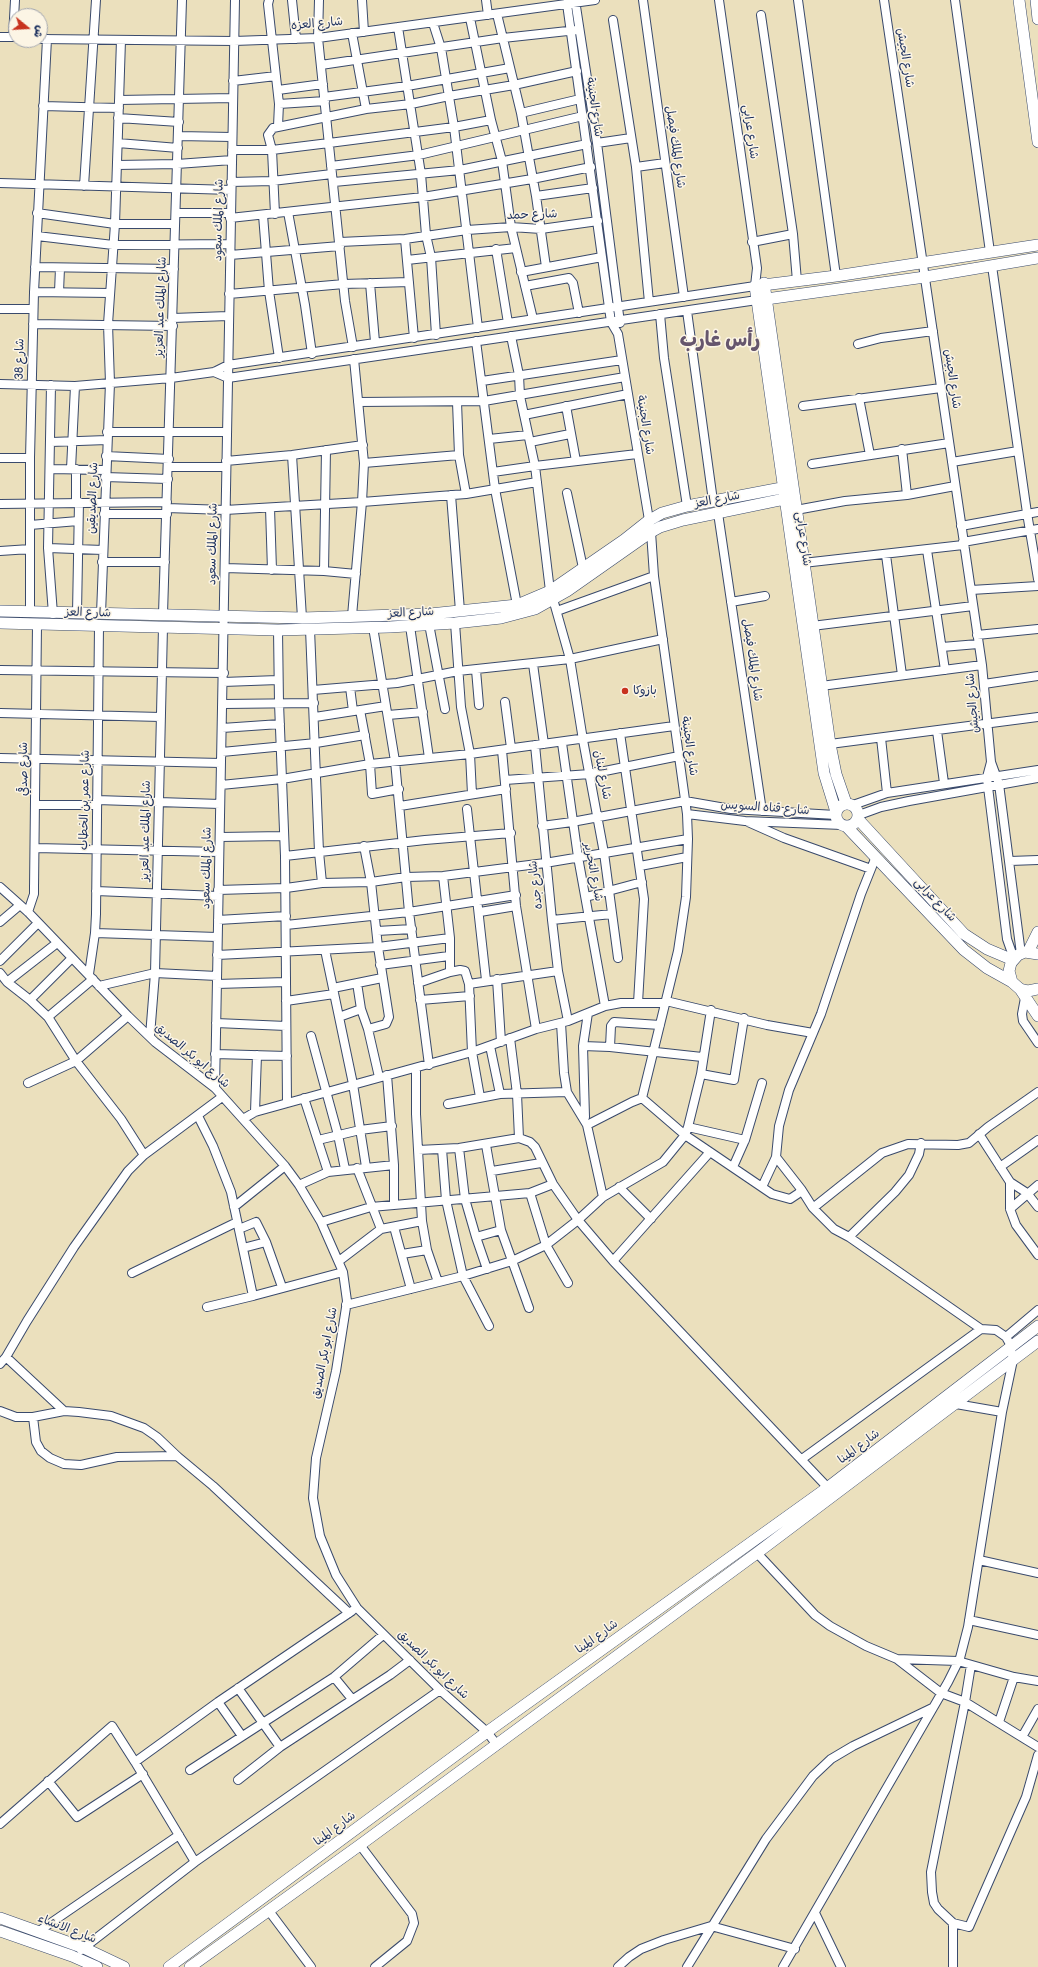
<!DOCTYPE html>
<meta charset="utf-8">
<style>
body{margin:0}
#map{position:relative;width:1038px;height:1967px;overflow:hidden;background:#ebe0bd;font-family:Pangolin,"Playpen Sans Arabic",sans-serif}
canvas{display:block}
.north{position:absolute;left:8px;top:8px;width:40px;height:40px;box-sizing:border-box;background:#fcf5e5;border:1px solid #a2a6af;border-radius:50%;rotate:108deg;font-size:11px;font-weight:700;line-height:16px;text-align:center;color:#1b2f5e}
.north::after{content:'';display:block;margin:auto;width:14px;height:18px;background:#c8321e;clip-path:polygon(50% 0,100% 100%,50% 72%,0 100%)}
</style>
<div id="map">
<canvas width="1038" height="1967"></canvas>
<div class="north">ش</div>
</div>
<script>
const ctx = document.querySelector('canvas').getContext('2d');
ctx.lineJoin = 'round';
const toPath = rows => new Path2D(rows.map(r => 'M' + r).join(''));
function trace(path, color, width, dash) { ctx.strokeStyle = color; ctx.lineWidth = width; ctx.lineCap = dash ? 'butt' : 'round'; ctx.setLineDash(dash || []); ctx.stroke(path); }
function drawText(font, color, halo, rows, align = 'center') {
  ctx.font = font + ' Pangolin,"Playpen Sans Arabic",sans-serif'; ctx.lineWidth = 3; ctx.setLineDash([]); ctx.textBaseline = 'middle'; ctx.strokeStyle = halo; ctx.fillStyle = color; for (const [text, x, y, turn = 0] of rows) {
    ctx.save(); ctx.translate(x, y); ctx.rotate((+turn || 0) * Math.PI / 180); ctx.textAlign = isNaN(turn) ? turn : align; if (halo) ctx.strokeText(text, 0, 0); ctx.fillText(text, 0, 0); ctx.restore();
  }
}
const street = toPath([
 [269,0,268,4,279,104,278,126],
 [292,0,296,39],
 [319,0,318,38,345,301,353,347],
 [362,0,364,32],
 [486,0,488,15],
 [568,0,567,4,611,322,618,334,651,532,654,576,687,814,688,839,686,897,678,951,642,1098,632,1102,587,1125],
 [575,0,597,143,620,323],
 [643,0,684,297],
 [798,0,836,276],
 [884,0,982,665,991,762,999,784,1021,954],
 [955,0,990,252],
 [497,14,521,113,536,196,546,267],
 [761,15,793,234,797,281],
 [470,18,491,120,502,161,511,227,533,319],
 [613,20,636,167,649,302],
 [433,23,441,48,454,127,478,328],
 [398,27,421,174,426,235,431,257,436,335],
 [352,33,366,109],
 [0,37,16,37],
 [13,37,15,0],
 [40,39,234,41,318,38,595,0],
 [321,65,503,38,577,30],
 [233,81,276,76],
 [278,90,323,84],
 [324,97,407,86,510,68],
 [119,100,233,98],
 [279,104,325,101],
 [43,106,119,108],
 [521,113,580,99],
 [118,118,179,122],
 [178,136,232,137],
 [118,143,178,148],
 [597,143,631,138],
 [232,150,272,150,329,143,454,127,491,120],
 [117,165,177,164,232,160],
 [331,166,419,155,583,116],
 [636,167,665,163],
 [231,182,272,181,332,174],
 [334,182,460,170,587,144],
 [0,183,231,190],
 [84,186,96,0],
 [536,196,593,188],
 [288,212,305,305,312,354],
 [37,213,115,224,175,224],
 [176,213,230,213],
 [275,214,272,150,268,135,273,128,366,109,411,104,449,96,514,85,577,71],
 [263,215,269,291,279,358],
 [230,218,423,197,532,179,591,167],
 [37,236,113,245,230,244],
 [405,239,414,338],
 [340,242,405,239,467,230,511,227,541,229,598,221],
 [752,242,793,234],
 [496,249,508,323],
 [230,255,340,246],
 [407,260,516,248],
 [992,266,1027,513,1038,579],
 [35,267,174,269],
 [521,272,602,257],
 [370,283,375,342],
 [525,286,569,278,573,283,579,313],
 [34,292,110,293],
 [59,292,60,268],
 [229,294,344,284,409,282],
 [0,309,33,309],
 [687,311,713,501],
 [660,314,664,358,687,506],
 [173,318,228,316],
 [33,324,173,326],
 [511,336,519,375,520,396,535,466,550,591],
 [476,341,495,489,517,605],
 [858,344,881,338,933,331],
 [214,372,228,378,757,300],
 [482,381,622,360],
 [0,384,75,386,171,378,214,372,228,365,755,286,757,268,719,0],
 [51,385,48,548,53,614],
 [859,398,870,455],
 [358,402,484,401,625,377],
 [457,402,459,455,466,494],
 [566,406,576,461],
 [803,406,941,388],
 [524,415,628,394],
 [107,432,227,432],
 [489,439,528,435],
 [51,442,107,440],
 [530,442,570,434],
 [902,449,907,495],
 [292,455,302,618],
 [106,456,169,459],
 [0,458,30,458],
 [226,461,292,455,363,445],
 [952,462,1018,451],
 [364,463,459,455],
 [812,464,949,443],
 [168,467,226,467],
 [50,469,106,470],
 [71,469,75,386],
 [76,469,76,502],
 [493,472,535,466,637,454],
 [105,477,168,479],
 [567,493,583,568],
 [451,495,460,611],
 [0,504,167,502],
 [167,508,225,510,362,502,466,494,537,482],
 [270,508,272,570],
 [796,510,845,501,907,495,955,486],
 [718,513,762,811],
 [104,514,167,514],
 [30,525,78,521],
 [961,526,1038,512],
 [963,542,1038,529],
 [48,548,103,550],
 [927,550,945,670],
 [0,551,30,549],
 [886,555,902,675],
 [102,562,165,562],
 [803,563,963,545],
 [225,568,324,571,326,450],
 [324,571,356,574],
 [971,590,1038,586],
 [553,599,570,659,583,740,604,853,618,958],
 [731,602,765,596],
 [557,611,654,576],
 [30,613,30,458,34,292,47,39],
 [77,613,79,502],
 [101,614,110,383,108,324,115,224,121,40],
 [163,614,182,0],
 [352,616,362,502,364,463,354,359],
 [455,623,461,707,470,754,472,794],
 [429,624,445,709],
 [410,626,429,758],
 [812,626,973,606],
 [373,627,395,761,409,912,429,1065],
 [310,629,319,852,322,883],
 [278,630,279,703,285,856,287,1103],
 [977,635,1038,629],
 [942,647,978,644],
 [533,664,544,744],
 [0,670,224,673],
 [476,670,479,705],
 [223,682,278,680],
 [984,684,1038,676],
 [821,686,982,665],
 [350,687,353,711],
 [313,690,397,683,458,671,570,659,663,639],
 [505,702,511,748],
 [223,704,314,703],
 [360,710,370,764,372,794,399,789],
 [0,713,161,717],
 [388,715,423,712],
 [315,717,386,706],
 [222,728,280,724],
 [937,731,944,783],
 [620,733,644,899,638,1003],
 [881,738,887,793],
 [562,743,578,857,605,1006],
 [830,744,1038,717],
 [535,745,552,920,558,971,568,1021],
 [502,750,516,906,536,1029],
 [222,752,316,743,365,735],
 [0,758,221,763],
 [991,762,987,777,988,787,1007,939,1014,959],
 [505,780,590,774,679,756],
 [221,785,282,779,370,764,470,754,674,726],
 [97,800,220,804],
 [36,805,97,805],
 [853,805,887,793,1038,770],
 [400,806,506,789],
 [467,809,486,980],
 [687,814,745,821,842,825],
 [859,815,881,807,909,801,1038,778],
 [748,822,784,838,871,869],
 [542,826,572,822,685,801,731,809,836,815],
 [220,837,284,836],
 [364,846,371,882,378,947,389,1017,386,1024,368,1029],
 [35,848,219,852],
 [285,856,425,840,511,833],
 [1010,861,1038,860],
 [640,866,687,857],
 [0,887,28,912,128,1016,155,1042,215,1088,285,1166,299,1185,321,1222,343,1272,347,1301,336,1371,316,1458,313,1498,320,1536,336,1575,357,1608,440,1690,487,1732,497,1745],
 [218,890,286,888,322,883,371,882,406,877,443,876,545,863,688,839],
 [96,891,218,896],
 [586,897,642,882],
 [28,912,34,894,34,888,37,625],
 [480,912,516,906],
 [218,920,286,916],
 [552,920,612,914],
 [0,922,20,905],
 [286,925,409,912,516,895],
 [377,931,412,929],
 [95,933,217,937],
 [325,950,353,1084,366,1167],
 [217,955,378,947,450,938],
 [0,961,38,923],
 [380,965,449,956],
 [450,972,460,970,465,971,469,984,472,1052,480,1097],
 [0,973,7,982,30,1000,48,1017,76,1061,121,1119,144,1155],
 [89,974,95,933,96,914,99,626],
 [497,979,501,1042],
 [7,982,57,943],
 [357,983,361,1009,368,1029,379,1077],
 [418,983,450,972,450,938,443,876],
 [217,984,286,982],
 [469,984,558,971],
 [99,986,155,973,217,976],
 [333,988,382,978],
 [1025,998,1022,1014,1023,1021,1038,1043],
 [30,1000,71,959],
 [420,1000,470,996],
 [286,1001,334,994],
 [666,1001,767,1025,813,1033],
 [48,1017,93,979],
 [339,1017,361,1009],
 [216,1023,286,1026],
 [561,1023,564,1073,567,1092,587,1125,603,1197],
 [150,1036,155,973,163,627],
 [311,1036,338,1135,345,1169],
 [510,1038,517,1094,519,1138],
 [490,1046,500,1094],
 [583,1046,610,1047,702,1057],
 [610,1047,611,1026,614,1022,660,1025],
 [215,1054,287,1056],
 [416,1069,416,1114,422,1221,427,1250,438,1282],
 [701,1074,734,1080,744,1018],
 [387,1075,394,1165,394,1204],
 [28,1083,76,1061,128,1016],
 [215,1088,235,0],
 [304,1098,328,1172],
 [642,1098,685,1135,772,1194,790,1199,799,1193,801,1189],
 [448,1104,500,1094,567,1092],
 [255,1112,257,1055],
 [198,1116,213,1146,231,1192,253,1296,343,1272],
 [585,1117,583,1046,588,1013],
 [243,1119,255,1112,472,1052,536,1029,568,1021,605,1006,621,1003,665,1003],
 [688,1127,745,1140],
 [979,1134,1010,1182,1027,1193,1038,1207],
 [318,1140,360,1130,392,1126],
 [486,1145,501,1230,529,1308],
 [459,1148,465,1199,476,1237,487,1269],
 [442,1149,446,1200,463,1276,489,1326],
 [418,1150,459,1148,519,1138,530,1142,535,1147,553,1184,578,1220,613,1261,831,1491],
 [776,1157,801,1189,813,1208,834,1229,849,1237,981,1329],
 [733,1167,745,1140,762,1083],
 [1000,1167,1038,1140],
 [357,1168,381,1229],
 [492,1171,541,1163],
 [1010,1182,1010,1209,1016,1225,1038,1255],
 [299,1185,328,1172,394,1165],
 [619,1187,651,1219],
 [762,1187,776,1157,779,1126,789,1090,821,1014,861,894,875,859],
 [530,1193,546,1245,568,1283],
 [234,1207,285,1166],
 [813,1208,882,1153,908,1144,958,1145,969,1143,988,1127,1038,1092],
 [1010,1209,1038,1185],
 [321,1222,371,1207,530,1193,553,1184],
 [394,1227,411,1289],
 [239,1229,256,1222,266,1242,282,1287],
 [476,1237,501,1230],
 [849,1237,895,1192,909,1175,919,1154,921,1143],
 [243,1248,266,1242],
 [402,1254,427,1250],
 [339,1261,381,1229,422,1221],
 [613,1261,710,1152],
 [132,1273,237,1222],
 [346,1305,463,1276,512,1261,546,1245,578,1220,603,1197,663,1162,685,1135,688,1127,701,1074,711,1010],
 [207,1307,253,1296],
 [6,1357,64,1411],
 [0,1364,6,1357,27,1321,74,1247,128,1171,144,1155,222,1097],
 [953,1401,956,1404,1002,1412],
 [0,1411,16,1417,33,1417,64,1411,79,1412,111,1416,144,1428,157,1437,177,1456,213,1486,349,1613],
 [33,1417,36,1442,41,1451,50,1458,64,1464,81,1465,117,1457,177,1456],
 [802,1459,981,1329,996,1330,1006,1337,1038,1310],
 [757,1553,815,1615,830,1626,866,1646,897,1659,941,1693,965,1702,971,1665],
 [979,1560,1038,1573],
 [969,1620,1038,1635],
 [897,1659,958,1661,1014,1677,1038,1681],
 [334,1677,352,1699],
 [238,1688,280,1747],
 [218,1702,242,1736],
 [999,1722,1014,1677],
 [1022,1737,1038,1709],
 [1038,1747,965,1702,931,1872,932,1892,934,1903,938,1909,953,1923,969,1927,1026,1797,1038,1755],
 [190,1770,334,1677,383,1635],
 [238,1780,280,1747,390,1675,410,1660],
 [48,1781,77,1817,143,1774],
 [0,1824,112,1726,135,1762],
 [360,1845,412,1914,414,1923,407,1941,375,1967],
 [195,1862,135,1762,218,1702,352,1611],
 [269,1911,311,1967],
 [815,1913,841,1967],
 [953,1923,953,1967],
 [39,1931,179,1835],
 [81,1950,195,1862,440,1690],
 [618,1967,629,1957,641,1949,664,1940,711,1926,795,1949],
 [687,1967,766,1839,813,1776,831,1759,853,1746,932,1708],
 [783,1967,948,1682,960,1658,968,1627,1002,1412,1013,1360,1010,1344,1006,1337]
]);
const secondary = toPath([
 [1019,0,1038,142],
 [1036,0,1038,19],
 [764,283,830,744,836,774,846,803],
 [759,300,925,277,1038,258],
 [0,611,302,618,430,614,517,605,550,591,624,540,648,521,662,513,687,506,792,486],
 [0,623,278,630,390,627,455,623,501,618,535,609,567,591,651,532,660,527,683,520,794,497],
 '836 815a11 11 0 1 1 22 0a11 11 0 1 1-22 0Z',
 [836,812,824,773,755,286,836,276,1038,245],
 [858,819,964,934,987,949,1013,960],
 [846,826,964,950,987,968,1012,982],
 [1028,952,1038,932],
 [1038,954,1025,952,1018,955,1011,963,1009,971,1012,982,1020,989,1028,991,1038,989],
 [1020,989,1038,1016],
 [0,1918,84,1948,124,1967],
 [0,1931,72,1956,97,1967],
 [169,1967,487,1732,827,1488,1038,1326],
 [190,1967,360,1845,757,1553,1038,1341]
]);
trace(street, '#3a4a6c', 10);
trace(secondary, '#3a4a6c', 12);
trace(street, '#fff', 8);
trace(secondary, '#fff', 11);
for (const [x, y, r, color] of [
 [625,691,4,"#c8321e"]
]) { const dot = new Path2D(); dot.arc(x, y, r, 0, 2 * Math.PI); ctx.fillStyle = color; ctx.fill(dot); trace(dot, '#fcf5e5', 1.5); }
drawText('12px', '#1b2f5e', '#fcf5e5', [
 ["شارع العزه",317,24,-5],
 ["شارع الجيش",905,58,81],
 ["شارع الجنينة",594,107,82],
 ["شارع عرابى",750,132,82],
 ["شارع الملك فيصل",675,147,82],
 ["شارع حمد",532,215,-2],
 ["شارع الملك سعود",219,220,-89],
 ["شارع الملك عبد العزيز",161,307,-88],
 ["شارع 38",20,359,-89],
 ["شارع الجيش",952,379,82],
 ["شارع الجنينة",645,425,81],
 ["شارع الصديقين",93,498,-88],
 ["شارع العز",717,500,-11],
 ["شارع عرابى",803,539,82],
 ["شارع الملك سعود",213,544,-89],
 ["شارع العز",88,613,1],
 ["شارع العز",411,613,-3],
 ["شارع الملك فيصل",752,660,82],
 ["شارع الجيش",973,703,-95],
 ["شارع الجنينة",689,746,82],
 ["شارع صدقي",24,769,-90],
 ["شارع لبنان",602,775,79],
 ["شارع عمر بن الخطاب",85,800,-89],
 ["شارع قناه السويس",765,808,4],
 ["شارع الملك عبد العزيز",146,831,-89],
 ["شارع الملك سعود",207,868,-89],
 ["شارع التحرير",593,872,79],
 ["شارع جده",536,885,-97],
 ["شارع عرابى",935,900,47],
 ["شارع ابو بكر الصديق",192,1056,40],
 ["شارع ابو بكر الصديق",325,1353,-79],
 ["شارع المينا",859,1447,-37],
 ["شارع المينا",597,1637,-36],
 ["شارع ابو بكر الصديق",433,1665,44],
 ["شارع المينا",335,1829,-37],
 ["شارع الانشاء",67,1929,21]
]);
drawText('12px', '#1b2f5e', '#fcf5e5', [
 ["بازوكا",633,691]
], 'left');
drawText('bold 20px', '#66566d', '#fcf5e5', [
 ["رأس غارب",720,341]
]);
</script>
